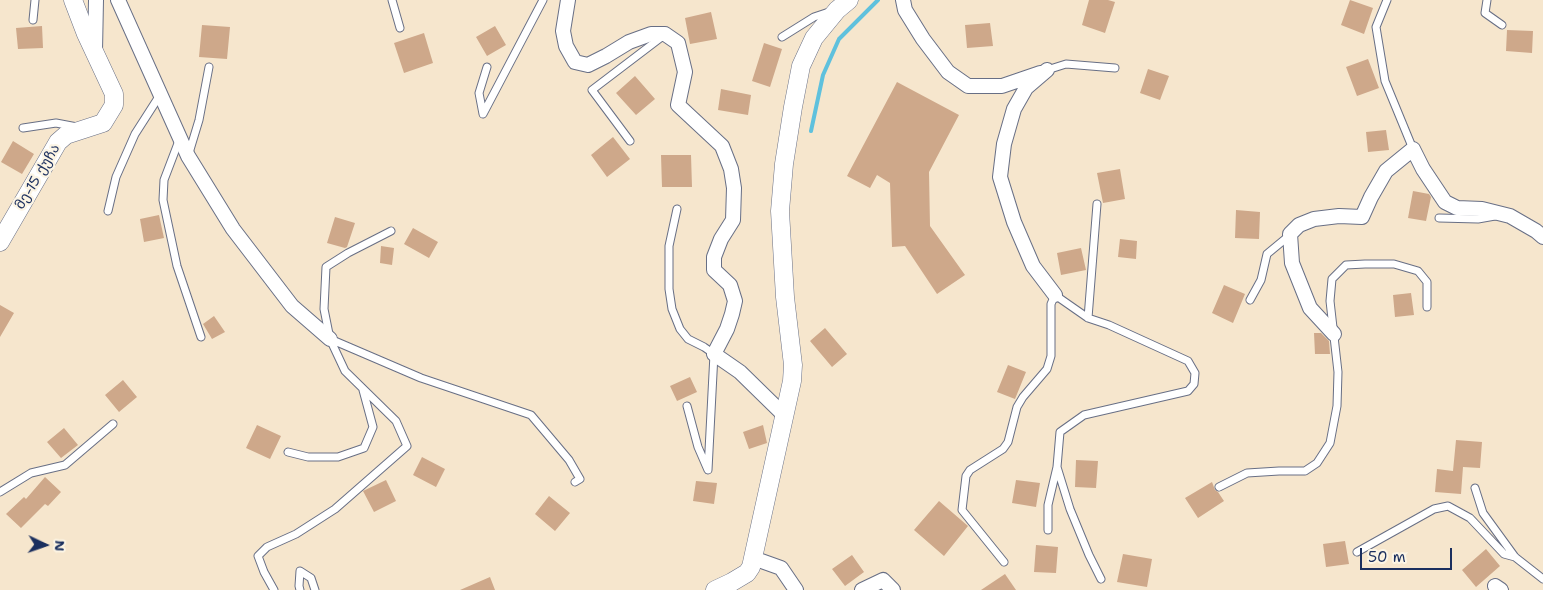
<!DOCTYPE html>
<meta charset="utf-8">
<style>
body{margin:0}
#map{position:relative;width:1543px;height:590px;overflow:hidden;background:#f6e6cd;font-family:"Shantell Sans",sans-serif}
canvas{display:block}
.north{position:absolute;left:20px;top:520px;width:50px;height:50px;-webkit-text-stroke:4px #fcf5e5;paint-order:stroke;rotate:93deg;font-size:14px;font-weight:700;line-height:20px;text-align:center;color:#1b2f5e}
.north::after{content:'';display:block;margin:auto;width:18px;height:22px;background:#1b2f5e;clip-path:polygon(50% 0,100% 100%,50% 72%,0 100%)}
.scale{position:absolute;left:1360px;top:548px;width:92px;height:22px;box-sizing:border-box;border:2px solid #1b2f5e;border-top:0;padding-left:6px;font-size:15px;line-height:18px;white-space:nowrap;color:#1b2f5e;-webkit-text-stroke:4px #fcf5e5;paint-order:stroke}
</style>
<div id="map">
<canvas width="1543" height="590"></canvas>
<div class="north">N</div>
<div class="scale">50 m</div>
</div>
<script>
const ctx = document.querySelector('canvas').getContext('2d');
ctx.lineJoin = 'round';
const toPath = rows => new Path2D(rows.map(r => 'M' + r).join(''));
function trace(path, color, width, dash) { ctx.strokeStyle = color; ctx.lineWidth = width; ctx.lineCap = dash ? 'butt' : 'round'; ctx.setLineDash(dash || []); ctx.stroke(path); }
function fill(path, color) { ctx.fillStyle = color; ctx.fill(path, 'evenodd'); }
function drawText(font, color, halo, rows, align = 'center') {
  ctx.font = font + ' "Shantell Sans","Noto Sans Georgian",sans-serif'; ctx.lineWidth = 4.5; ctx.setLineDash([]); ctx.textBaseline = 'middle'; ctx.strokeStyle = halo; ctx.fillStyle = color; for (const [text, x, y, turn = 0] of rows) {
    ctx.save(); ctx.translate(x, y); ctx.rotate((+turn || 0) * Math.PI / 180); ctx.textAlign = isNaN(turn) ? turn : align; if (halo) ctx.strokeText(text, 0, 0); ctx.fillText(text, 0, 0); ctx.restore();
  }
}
trace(toPath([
 [811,131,823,75,839,39,878,0]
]), '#5fc1dd', 4);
fill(toPath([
 [1089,0,1108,0,1115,2,1105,33,1082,25],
 [1350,0,1373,8,1364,34,1341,25],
 [711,12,717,39,690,44,685,18],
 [990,23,993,46,967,48,965,25],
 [202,25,230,27,227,59,199,57],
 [42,26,43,48,18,49,16,28],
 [495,26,506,45,487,56,476,37],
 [1507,30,1533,31,1532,53,1506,51],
 [424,33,433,63,404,73,394,43],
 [764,43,782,49,770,87,752,81],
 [1368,59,1379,88,1357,96,1346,67],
 [1148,69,1169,76,1160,100,1140,93],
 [635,76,655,99,636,115,616,93],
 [897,82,959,115,929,172,930,226,965,275,937,294,905,246,892,247,890,183,877,175,870,188,847,176],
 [721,89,751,95,748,115,718,110],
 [1386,130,1389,150,1368,152,1366,132],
 [613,137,630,159,607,177,591,155],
 [13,141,34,154,22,174,1,162],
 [661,155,691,155,692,187,662,187],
 [1120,169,1125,199,1103,203,1097,173],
 [1413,191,1429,194,1431,197,1426,221,1408,218],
 [1236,210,1260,212,1259,239,1235,238],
 [159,215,164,238,144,242,140,219],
 [335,217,355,223,347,247,345,248,327,243],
 [413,228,438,242,429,258,404,244],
 [1120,239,1137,241,1136,259,1118,257],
 [381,246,394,248,392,265,380,263],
 [1081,248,1086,270,1061,275,1057,253],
 [1224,285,1245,294,1233,323,1212,313],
 [1411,293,1414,315,1395,317,1393,295],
 [0,305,14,313,0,337],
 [214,316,225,332,212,339,203,324],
 [825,328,847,354,832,367,810,341],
 [1314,333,1321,333,1329,341,1330,354,1315,354],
 [1008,365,1026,372,1015,399,997,392],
 [690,377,697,392,677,401,670,386],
 [123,380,137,397,119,412,105,395],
 [257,425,281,436,270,459,246,448],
 [763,425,767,443,749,449,743,432],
 [64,428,78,445,61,458,47,442],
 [1456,440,1482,442,1480,468,1463,467,1461,494,1435,492,1437,469,1453,471],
 [422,457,445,469,436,487,413,475],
 [1076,460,1098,461,1096,488,1075,487],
 [45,477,61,492,48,506,45,504,21,528,6,514,24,497,26,499],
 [386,480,396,501,374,512,363,491],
 [1016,480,1040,483,1036,507,1012,503],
 [696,481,717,483,714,504,693,501],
 [1212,482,1215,490,1218,492,1224,501,1198,518,1185,498],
 [549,496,570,513,555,531,535,514],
 [939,501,968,526,944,556,914,530],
 [1345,541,1349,564,1326,567,1323,544],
 [1036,545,1058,547,1056,573,1034,572],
 [1486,549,1500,566,1476,587,1462,570],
 [1123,554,1152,559,1147,587,1117,582],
 [852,555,864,572,845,586,832,569],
 [1005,574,1016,590,981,590],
 [490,577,495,590,460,590]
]), '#cea88a');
const service = toPath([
 [392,0,400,28],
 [1387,0,1376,27,1385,81,1413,149],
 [1487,0,1485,13,1502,25],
 [33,20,35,0],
 [782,37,814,17,829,12],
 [487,67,479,93,483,114,543,0],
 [1047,70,1066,64,1115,68],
 [23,128,56,123,77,127],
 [180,138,164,180,163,200,177,266,201,337],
 [630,141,592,90,663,36],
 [189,153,199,120,209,67],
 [677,209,669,246,669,289,672,309,680,329,688,339,704,347,714,354,708,470,698,447,687,406],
 [108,211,116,177,135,134,160,95],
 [1439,218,1478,219,1495,216],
 [391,231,348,253,326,267,324,309,330,339,421,378,531,415,569,460,580,479,575,482],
 [1250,300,1261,280,1267,254,1290,235],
 [1088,318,1097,204],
 [288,452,308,457,338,457,364,448,373,427,363,390],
 [1057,467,1070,509,1089,555,1101,579],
 [1219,487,1247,473,1279,471,1305,471,1317,463,1330,443,1337,406,1338,372,1330,301,1332,279,1346,265,1365,264,1394,264,1418,271,1427,282,1427,307],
 [1475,488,1483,513,1515,557,1543,579],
 [0,492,31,473,65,465,113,424],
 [1357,552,1434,509,1448,506,1470,518,1504,554,1515,557],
 [1004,562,962,510,966,476,970,470,1003,449,1008,442,1017,407,1023,397,1047,369,1051,356,1051,304,1055,295,1088,318,1109,325,1188,361,1195,373,1194,384,1188,391,1084,415,1060,432,1057,467,1048,505,1048,530],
 [274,590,264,572,258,556,267,547,296,534,335,509,407,446,396,421,345,371,330,339],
 [300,590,299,586,300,571,311,578,315,590]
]);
const minor = toPath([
 [118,0,188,156,233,229,292,306,330,339],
 [568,0,563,31,566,46,575,62,588,65,606,56,629,42,651,34,665,34,678,43,685,72,678,105,722,146,731,169,734,188,733,220,721,239,714,257,714,270,730,285,735,301,732,314,727,329,714,354,740,372,785,416],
 [903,0,905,10,923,39,948,72,968,86,1002,86,1040,73],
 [95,51,96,0],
 [1047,70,1026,88,1014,109,1004,144,1000,177,1014,222,1033,266,1055,295],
 [1334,334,1310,308,1292,263,1290,234,1299,225,1314,219,1339,216,1362,217,1371,197,1386,171,1413,149,1423,169,1445,202,1457,208,1482,209,1510,216,1536,231,1543,237],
 [753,558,781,568,796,590],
 [1495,586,1501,590],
 [862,590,883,580,893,590]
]);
const tertiary = toPath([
 [0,242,58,142,66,135,103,123,114,105,114,94,86,34,73,0],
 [715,590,732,582,747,573,751,567,792,381,793,365,785,297,780,211,784,164,793,107,801,66,814,38,837,10,849,0]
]);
trace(service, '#686f85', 9);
trace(minor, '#686f85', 16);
trace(tertiary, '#686f85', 19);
trace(service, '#fff', 7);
trace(minor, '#fff', 14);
trace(tertiary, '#fff', 18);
drawText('14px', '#1b2f5e', '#fcf5e5', [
 ["მე-15 ქუჩა",38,177,-59]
]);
</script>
